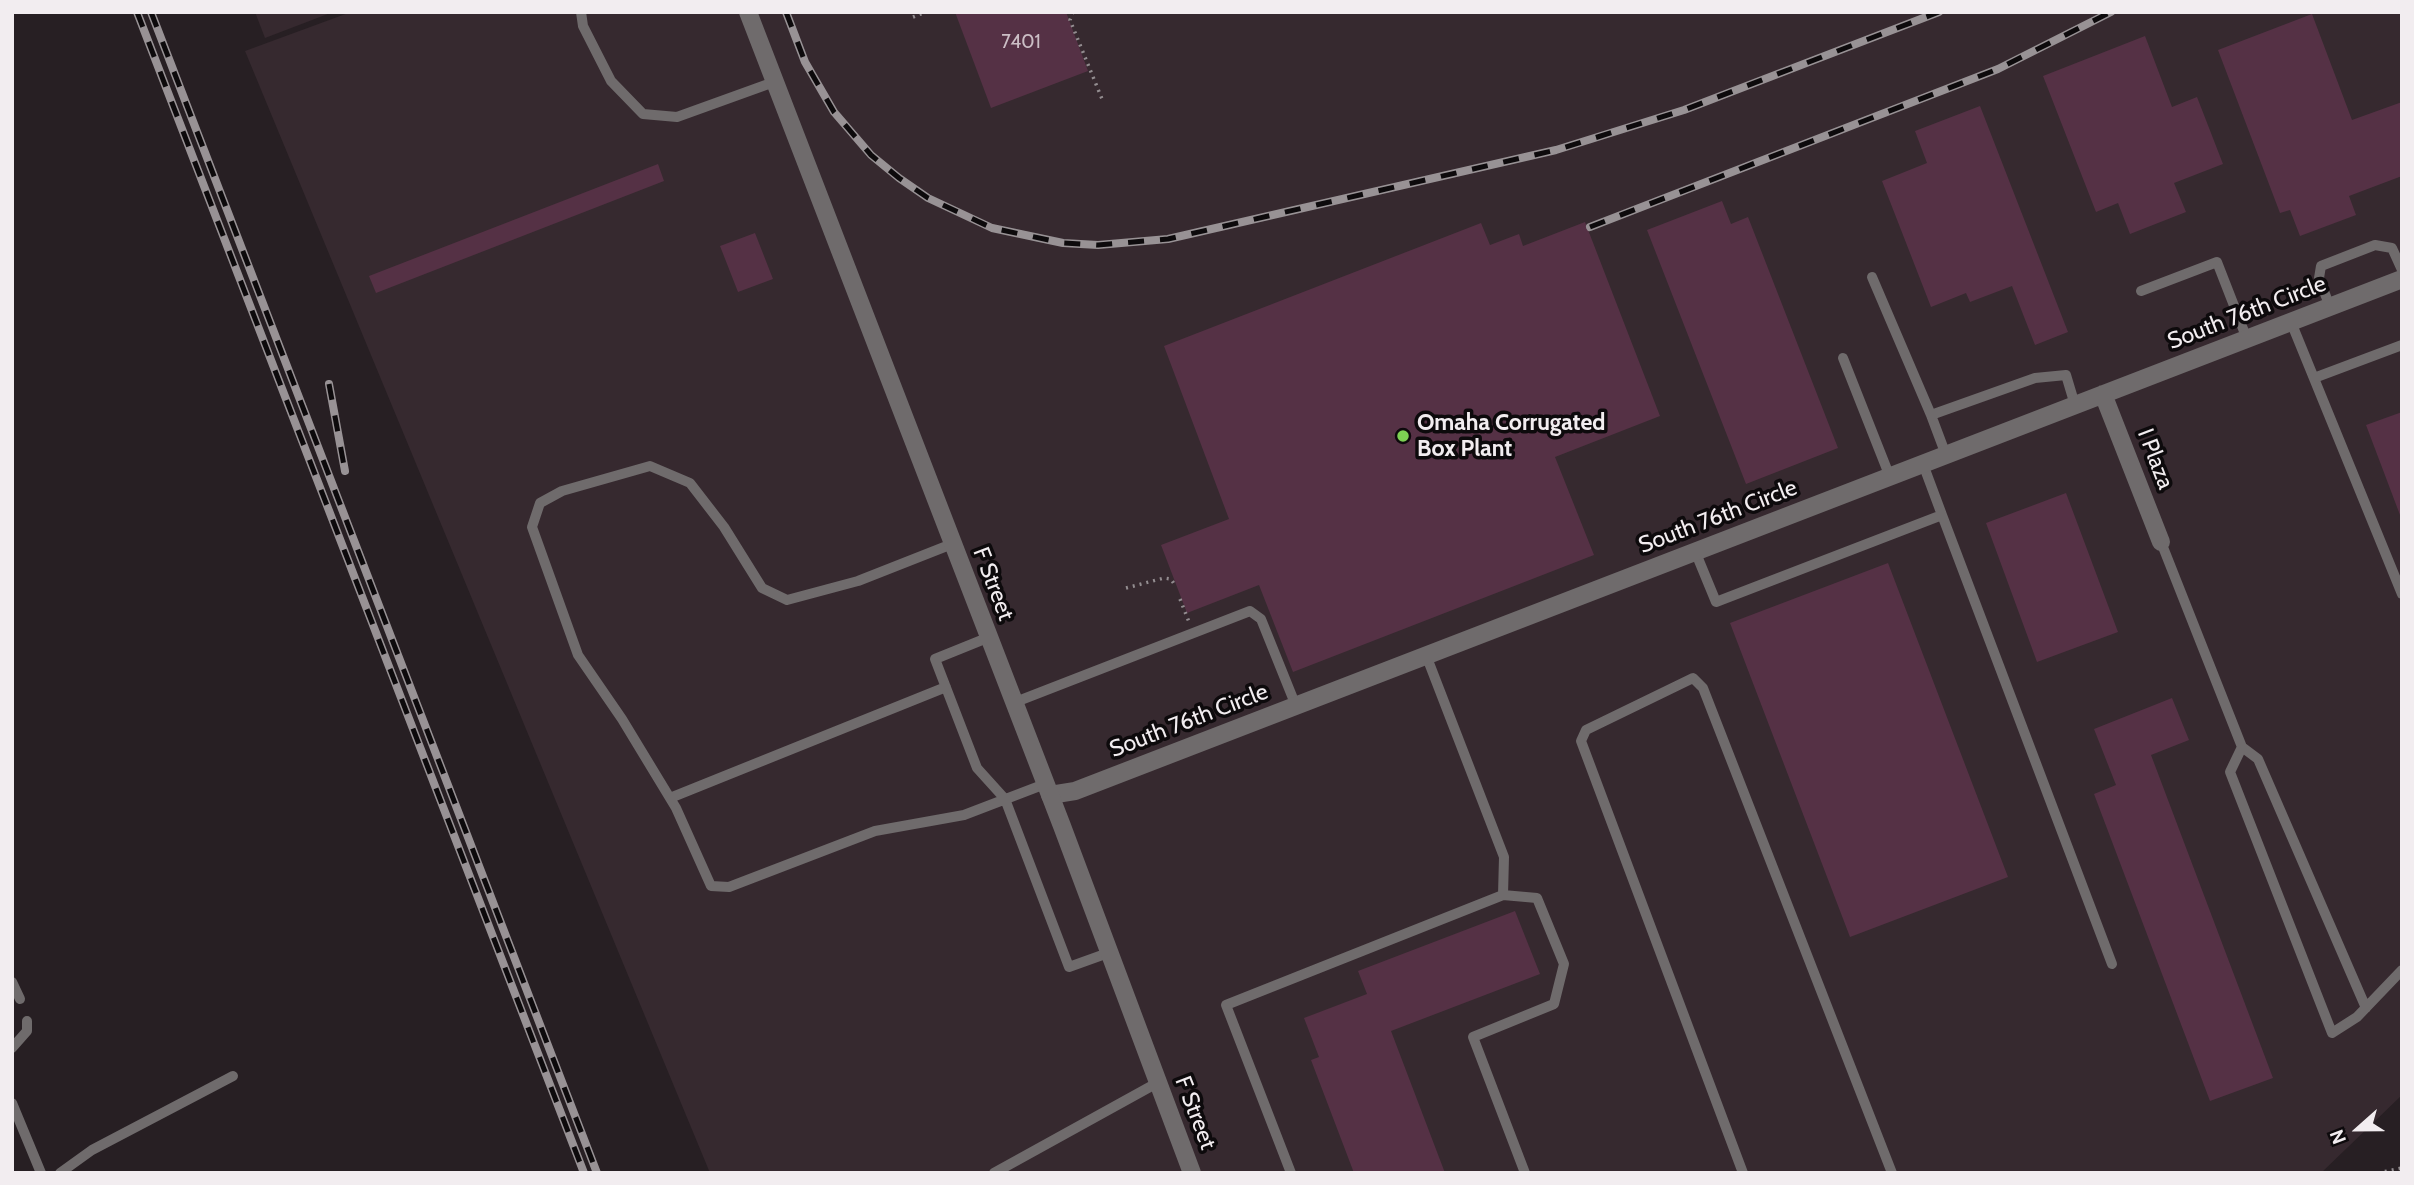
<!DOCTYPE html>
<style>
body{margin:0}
#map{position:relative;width:2414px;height:1185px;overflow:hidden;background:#271f23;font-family:Cabin,sans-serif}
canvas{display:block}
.frame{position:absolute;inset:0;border:14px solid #f2edf0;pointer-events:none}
.north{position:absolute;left:2323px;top:1094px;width:70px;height:70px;-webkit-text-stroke:5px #0d0a0c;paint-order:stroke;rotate:249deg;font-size:19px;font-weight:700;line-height:28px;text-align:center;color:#f2edf0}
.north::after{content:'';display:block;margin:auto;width:24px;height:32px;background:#f2edf0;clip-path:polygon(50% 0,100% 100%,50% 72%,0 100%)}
</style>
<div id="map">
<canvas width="2414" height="1185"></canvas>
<div class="frame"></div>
<div class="north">N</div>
</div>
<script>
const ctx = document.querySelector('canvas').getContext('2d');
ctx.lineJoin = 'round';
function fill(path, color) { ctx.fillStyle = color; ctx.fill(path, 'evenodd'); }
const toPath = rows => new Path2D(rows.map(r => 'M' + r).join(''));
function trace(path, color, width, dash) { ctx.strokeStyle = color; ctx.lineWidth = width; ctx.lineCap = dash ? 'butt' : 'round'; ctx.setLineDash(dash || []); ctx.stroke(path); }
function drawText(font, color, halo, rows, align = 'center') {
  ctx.font = font + ' Cabin,sans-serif'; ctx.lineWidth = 7; ctx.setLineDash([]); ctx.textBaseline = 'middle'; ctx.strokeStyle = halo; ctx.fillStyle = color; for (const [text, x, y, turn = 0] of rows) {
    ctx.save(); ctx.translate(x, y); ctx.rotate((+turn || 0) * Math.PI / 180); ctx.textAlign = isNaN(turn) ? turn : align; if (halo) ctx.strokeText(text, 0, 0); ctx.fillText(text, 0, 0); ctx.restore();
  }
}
fill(toPath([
 [255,12,333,12,265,38],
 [351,12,2402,12,2402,1095,2321,1173,710,1173,245,51]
]), '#36292f');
fill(toPath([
 [955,12,1066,12,1088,71,991,108],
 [2312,14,2352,120,2402,102,2402,176,2349,196,2356,215,2300,236,2290,210,2280,213,2218,50],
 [2145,36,2172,107,2197,97,2223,164,2174,183,2186,212,2130,234,2118,203,2096,212,2043,76],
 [1980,106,2068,332,2035,345,2012,286,1970,302,1966,293,1931,307,1882,181,1927,163,1915,131],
 [658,164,664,181,376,293,369,276],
 [1722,201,1731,224,1748,217,1838,448,1746,484,1647,230],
 [1585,222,1660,416,1555,457,1594,555,1293,672,1259,585,1187,613,1161,545,1229,519,1164,346,1481,223,1490,245,1519,234,1523,246],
 [755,233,773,279,738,292,720,246],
 [2402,412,2402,515,2400,515,2366,425],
 [2066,493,2118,632,2037,662,1986,523],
 [1888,563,2008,877,1850,937,1730,623],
 [2172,698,2189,740,2151,755,2273,1078,2210,1101,2094,794,2116,785,2094,729],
 [1515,911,1540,974,1391,1031,1445,1173,1354,1173,1311,1060,1319,1057,1304,1018,1367,994,1358,971]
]), '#553145');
trace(toPath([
 [1073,12,1070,20,1102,99],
 [913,17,926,12],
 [1126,588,1164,578,1171,579,1176,587],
 [1180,599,1189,622],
 [2378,1173,2402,1168]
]), '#938d90', 3.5, [2, 5]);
trace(toPath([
 [581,12,583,26,611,81,643,114,677,117,774,82],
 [1872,277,1931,415],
 [2141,291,2217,262,2247,339],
 [2330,307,2319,278,2321,266,2375,245,2392,248,2402,270],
 [2291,322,2402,594],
 [1843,358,1890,477],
 [2314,378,2402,345],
 [1946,455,1931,415,2035,378,2066,375,2075,405],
 [1923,464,1942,515],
 [2161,542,2242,747,2230,772,2332,1033,2357,1017,2402,970],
 [952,544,858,581,787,600,762,588,724,527,690,483,650,466,562,491,540,503,532,527,578,655,622,719,676,808,711,886,729,887,875,831,964,815,1045,784],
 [1695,551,1716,602,1942,515,2112,964],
 [987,638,935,659,977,768,1005,799,1069,967,1108,953],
 [1426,655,1504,857,1503,895],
 [1013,703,1250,611,1261,619,1296,706],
 [2242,747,2258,759,2366,1008],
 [670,798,946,687],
 [12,982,20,999],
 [12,1048,27,1031,27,1021],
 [12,1103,41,1173],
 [60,1173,92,1150,233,1076],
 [994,1173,1157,1083],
 [1291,1173,1226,1005,1503,895,1537,898,1564,964,1554,1004,1473,1037,1525,1173],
 [1743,1173,1581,741,1586,730,1693,678,1703,688,1892,1173]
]), '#6f6b6c', 10);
trace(toPath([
 [2103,394,2161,542],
 [1050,795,1075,791,2402,279]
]), '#6f6b6c', 18);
trace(toPath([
 [748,12,1062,826,1192,1173]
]), '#6f6b6c', 18);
const rail = toPath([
 [137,12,584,1173],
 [151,12,597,1173],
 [786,12,805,62,834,112,871,155,899,178,928,198,992,228,1063,243,1098,245,1168,239,1556,150,1684,110,1939,12],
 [1590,227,1998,69,2111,12],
 [329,384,345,471]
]);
trace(rail, '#989295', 8);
trace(rail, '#0d0a0c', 5, [16]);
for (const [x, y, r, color] of [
 [1403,436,7,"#7dd153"]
]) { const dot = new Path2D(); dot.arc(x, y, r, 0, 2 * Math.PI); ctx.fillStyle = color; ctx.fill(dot); trace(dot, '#0d0a0c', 2.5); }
drawText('19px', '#cbbec5', null, [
 ["7401",1021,42]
]);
drawText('23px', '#f2edf0', '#0d0a0c', [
 ["South 76th Circle",2247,313,-21],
 ["I Plaza",2155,459,69],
 ["South 76th Circle",1718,517,-21],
 ["F Street",993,584,69],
 ["South 76th Circle",1189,721,-21],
 ["F Street",1195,1113,69]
]);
drawText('bold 23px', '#f2edf0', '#0d0a0c', [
 ["Omaha Corrugated",1417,423],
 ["Box Plant",1417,449]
], 'left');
</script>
